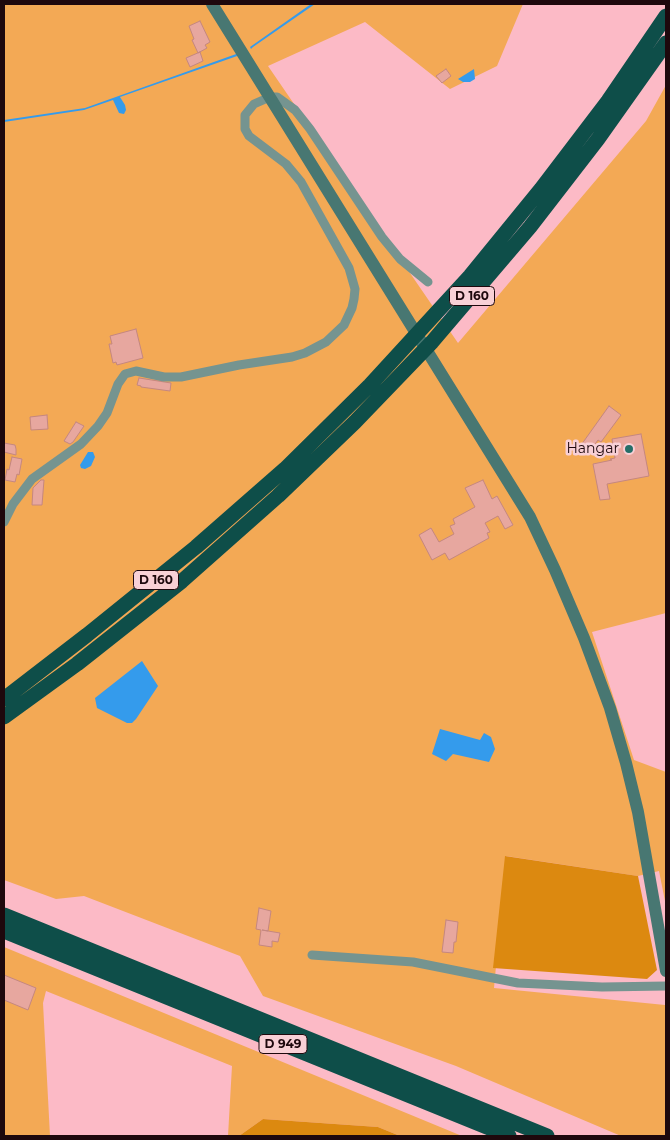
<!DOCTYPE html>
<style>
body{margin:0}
#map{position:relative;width:670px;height:1140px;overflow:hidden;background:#fcbac6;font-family:Montserrat,sans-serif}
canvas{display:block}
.frame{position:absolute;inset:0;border:5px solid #1e080d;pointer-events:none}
</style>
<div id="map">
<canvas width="670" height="1140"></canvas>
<div class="frame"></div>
</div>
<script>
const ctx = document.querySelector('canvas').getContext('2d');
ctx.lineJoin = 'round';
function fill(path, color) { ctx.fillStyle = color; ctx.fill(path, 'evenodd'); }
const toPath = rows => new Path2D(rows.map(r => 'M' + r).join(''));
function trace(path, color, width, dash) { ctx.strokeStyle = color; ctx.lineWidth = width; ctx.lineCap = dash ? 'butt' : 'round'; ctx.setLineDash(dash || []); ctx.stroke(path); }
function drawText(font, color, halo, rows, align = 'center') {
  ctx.font = font + ' Montserrat,sans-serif'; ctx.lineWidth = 5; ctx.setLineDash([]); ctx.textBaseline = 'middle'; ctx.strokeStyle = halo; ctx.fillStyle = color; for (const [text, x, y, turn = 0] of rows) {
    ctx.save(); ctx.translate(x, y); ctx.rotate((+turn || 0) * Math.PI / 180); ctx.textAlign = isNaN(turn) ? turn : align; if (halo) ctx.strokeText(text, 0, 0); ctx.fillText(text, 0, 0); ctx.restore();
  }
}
fill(toPath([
 [4,4,523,4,497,66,450,89,365,22,268,66,458,343,646,121,666,85,666,613,592,632,634,760,666,772,666,906,659,871,638,876,506,856,494,988,665,1005,666,1136,621,1136,456,1066,263,996,240,956,84,896,56,899,4,880],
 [4,947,462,1136,400,1136,378,1127,263,1119,239,1136,228,1136,232,1066,46,991,43,1003,50,1136,4,1136]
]), '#f3a955');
fill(toPath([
 [505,856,638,876,657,970,647,979,493,968],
 [263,1119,378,1127,400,1136,239,1136]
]), '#dc8910');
fill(toPath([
 [311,4,315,4,253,47,251,49,250,47],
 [239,53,240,55,120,97,125,105,126,110,124,114,119,113,113,100,84,110,4,122,4,120,85,108],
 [474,69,475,79,470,82,463,82,458,79],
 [88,452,93,452,95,457,91,466,85,469,81,468,80,465],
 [142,661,158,686,136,719,132,723,127,723,97,708,95,698],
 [440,729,480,740,484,733,491,737,495,749,489,762,453,754,446,761,432,754]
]), '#349bec');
const building = toPath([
 [200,21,210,42,205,45,207,48,198,53,192,40,194,39,189,26,200,21],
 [200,52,203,61,190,67,186,58,200,52],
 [446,69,451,76,442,83,436,76,446,69],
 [136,329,143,358,117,365,116,362,113,363,109,344,112,344,110,336,136,329],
 [139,378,171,383,170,391,141,387,141,386,137,385,139,378],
 [609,406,621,415,601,442,598,440,593,447,590,445,585,452,579,448,609,406],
 [47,415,48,429,31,430,30,417,47,415],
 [76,422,84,426,73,442,70,444,64,441,76,422],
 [641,434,649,476,607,484,610,499,600,500,593,464,612,460,610,459,615,458,612,439,641,434],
 [4,443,15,445,16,449,16,455,4,452,4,443],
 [12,457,22,459,19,475,17,474,15,482,5,480,7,469,9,470,12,457],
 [41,480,44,480,42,505,32,505,33,488,41,480],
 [483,480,492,499,497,496,513,525,505,529,498,516,485,523,490,532,487,533,489,538,449,560,445,553,432,560,419,535,431,528,439,542,454,534,450,526,455,524,453,519,475,507,465,488,483,480],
 [259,908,271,911,268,931,262,930,280,933,278,942,272,941,272,947,259,945,261,930,256,929,259,908],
 [446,920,458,922,456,942,454,942,453,953,442,952,446,920],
 [4,975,36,988,28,1010,4,1000,4,975]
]);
fill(building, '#e7a79f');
trace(building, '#c58780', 1);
trace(toPath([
 [4,522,13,504,32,479,81,444,98,426,107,413,118,384,125,374,136,371,164,377,181,377,239,365,292,357,305,353,326,342,344,325,352,308,354,299,355,289,349,268,301,182,286,164,249,136,245,129,245,115,254,104,270,97,277,97,295,110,310,129,382,237,400,259,428,282],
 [312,955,413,962,518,983,602,987,666,986]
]), '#759490', 9);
trace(toPath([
 [212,4,530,517,555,570,584,638,610,708,626,763,638,812,666,971]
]), '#487772', 12);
trace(toPath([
 [4,699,87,635,196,547,285,469,370,385,470,276,541,189,608,101,666,16],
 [4,717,77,664,182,581,278,496,355,422,432,342,530,227,598,139,666,43],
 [4,915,547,1136],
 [4,931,509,1136]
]), '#0e4e49', 15);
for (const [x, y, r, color] of [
 [629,449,5,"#256e68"]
]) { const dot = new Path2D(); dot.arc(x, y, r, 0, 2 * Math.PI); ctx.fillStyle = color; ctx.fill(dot); trace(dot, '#f8d0d6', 2); }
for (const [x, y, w] of [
 [472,296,45],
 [156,580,45],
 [283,1044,48]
]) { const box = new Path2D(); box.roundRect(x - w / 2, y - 9.5, w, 19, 4); ctx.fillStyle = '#f8d0d6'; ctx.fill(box); trace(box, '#1e080d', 1); }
drawText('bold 12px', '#1e080d', null, [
 ["D 160",472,296],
 ["D 160",156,580],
 ["D 949",283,1044]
]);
drawText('14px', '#1e080d', '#f8d0d6', [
 ["Hangar",619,449]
], 'right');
</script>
